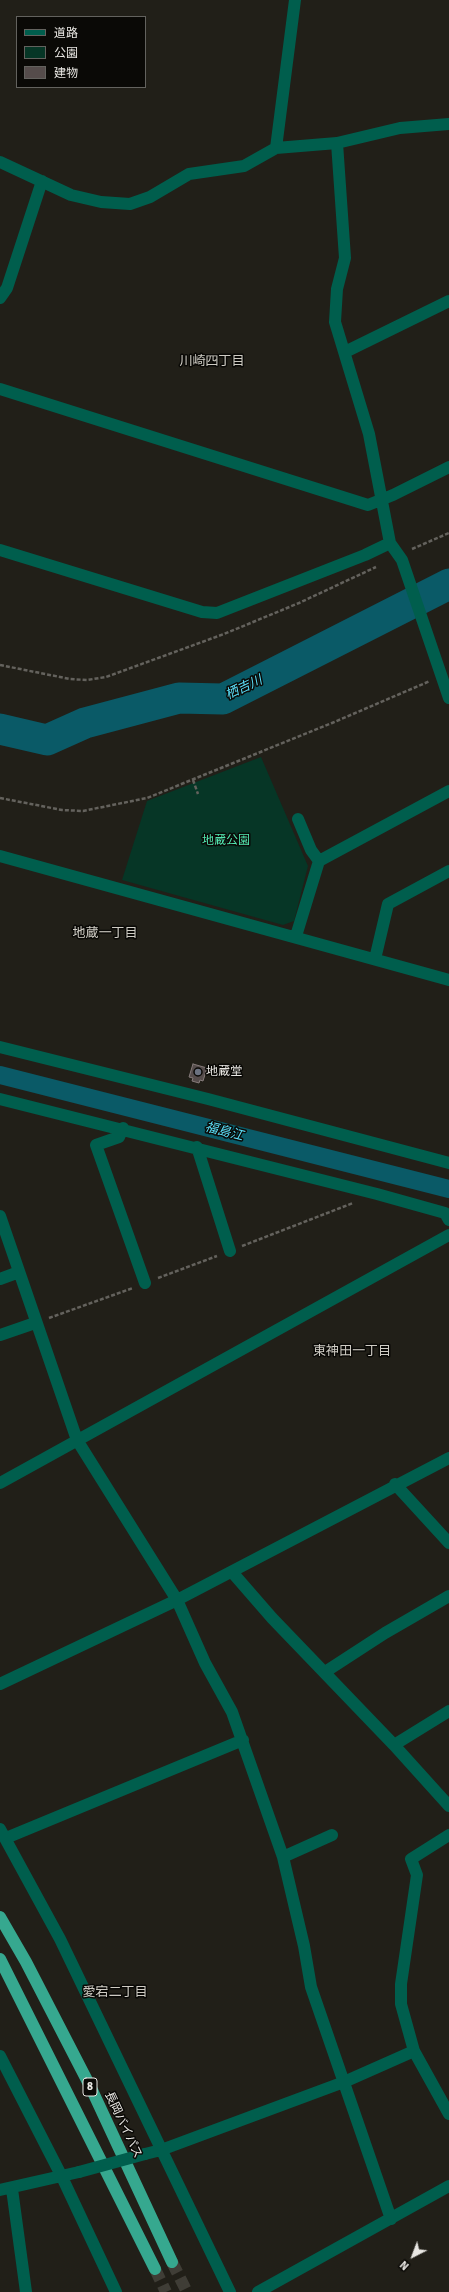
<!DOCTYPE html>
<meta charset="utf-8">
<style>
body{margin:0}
#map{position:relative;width:449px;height:2292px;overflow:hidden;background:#211f18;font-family:Signika,"Noto Sans JP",sans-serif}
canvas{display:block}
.legend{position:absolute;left:16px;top:16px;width:130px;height:72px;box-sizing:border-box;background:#0a0906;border:1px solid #63625e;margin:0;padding:5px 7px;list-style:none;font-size:12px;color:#e9e7e3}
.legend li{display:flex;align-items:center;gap:8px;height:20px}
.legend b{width:20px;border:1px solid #63625e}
.north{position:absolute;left:393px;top:2236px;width:40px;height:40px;-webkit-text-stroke:3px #0a0906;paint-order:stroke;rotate:222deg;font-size:11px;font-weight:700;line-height:16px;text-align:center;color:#e9e7e3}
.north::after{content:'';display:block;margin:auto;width:14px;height:18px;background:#e9e7e3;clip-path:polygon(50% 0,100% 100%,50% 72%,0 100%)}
</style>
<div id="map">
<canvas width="449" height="2292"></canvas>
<ul class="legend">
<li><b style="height:5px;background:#005e4d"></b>道路</li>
<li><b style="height:11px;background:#063626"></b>公園</li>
<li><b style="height:11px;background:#554c4b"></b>建物</li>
</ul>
<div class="north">N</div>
</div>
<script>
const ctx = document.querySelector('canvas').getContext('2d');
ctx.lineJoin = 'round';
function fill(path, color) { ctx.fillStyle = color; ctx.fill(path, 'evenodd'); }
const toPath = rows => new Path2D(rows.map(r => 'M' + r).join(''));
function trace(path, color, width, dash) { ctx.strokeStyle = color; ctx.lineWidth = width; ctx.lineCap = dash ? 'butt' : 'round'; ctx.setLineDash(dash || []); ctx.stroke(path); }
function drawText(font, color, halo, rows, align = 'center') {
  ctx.font = font + ' Signika,"Noto Sans JP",sans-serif'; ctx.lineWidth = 3; ctx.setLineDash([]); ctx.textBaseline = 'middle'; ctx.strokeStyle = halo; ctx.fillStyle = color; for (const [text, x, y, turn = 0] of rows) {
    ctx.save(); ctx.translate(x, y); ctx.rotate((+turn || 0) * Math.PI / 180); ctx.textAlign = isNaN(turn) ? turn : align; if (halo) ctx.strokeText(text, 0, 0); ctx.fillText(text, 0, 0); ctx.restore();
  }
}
fill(toPath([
 [261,757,308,866,294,921,283,925,122,880,147,801]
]), '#063626');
trace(toPath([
 [0,1075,449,1189]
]), '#0a5a67', 18);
trace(toPath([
 [0,729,47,740,85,723,179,698,223,699,449,584]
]), '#0a5a67', 31);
const building = toPath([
 [193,1064,207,1068,203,1081,200,1080,199,1083,192,1081,193,1078,189,1077,193,1064]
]);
fill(building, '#554c4b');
trace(building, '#857b7a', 1);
trace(toPath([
 [172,2262,187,2292],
 [155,2269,166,2292]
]), '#3f3d36', 12, [12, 6]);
trace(toPath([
 [412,549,449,533],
 [0,665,70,679,87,680,106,677,224,634,299,603,376,567],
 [193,780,198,794],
 [0,798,62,810,83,811,147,798,332,723,430,681],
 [242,1246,353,1203],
 [158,1278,217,1256],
 [49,1318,133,1288]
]), '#64625d', 2.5, [4, 2]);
trace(toPath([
 [337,143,345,258,337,289,335,322,369,434,390,543,402,560,449,698],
 [276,148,295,0],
 [0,162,71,195,101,202,130,204,150,197,189,174,244,166,276,148,337,143,400,128,449,124],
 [0,298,7,288,42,181],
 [345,352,449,301],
 [0,389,368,505,393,495,449,467],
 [0,550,202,612,217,613,365,555,390,543],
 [298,819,311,850,319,861],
 [0,856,449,980],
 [296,936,319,861,449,791],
 [375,959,388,904,449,871],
 [0,1047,208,1099,449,1163],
 [0,1099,377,1194,445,1213,449,1220],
 [123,1128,119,1137,96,1145,145,1283],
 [197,1147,230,1251],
 [0,1216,77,1440,177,1600,205,1663,232,1712,283,1857,304,1946,311,1987,391,2219],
 [0,1279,19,1272],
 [0,1335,35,1323],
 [0,1483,449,1235],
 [395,1484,449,1543],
 [232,1572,272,1618,394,1745,449,1806],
 [325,1672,385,1633,449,1596],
 [0,1684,177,1600,449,1458],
 [394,1745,449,1711],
 [0,1829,60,1939,230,2292],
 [6,1838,243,1740],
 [283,1857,332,1835],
 [414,2051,401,2004,401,1984,417,1875,411,1859,449,1835],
 [0,2056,62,2177,116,2292],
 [145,2154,161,2150,344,2082,414,2051,449,2114],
 [12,2189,26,2292],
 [0,2190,79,2172],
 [258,2292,449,2186]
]), '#005e4d', 12);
trace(toPath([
 [0,1917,26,1962,91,2088,172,2262],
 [0,1959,155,2269]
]), '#36a88f', 12);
trace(toPath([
 [79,2172,145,2154]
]), '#005e4d', 12);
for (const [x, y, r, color] of [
 [198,1072,4,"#6b7280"]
]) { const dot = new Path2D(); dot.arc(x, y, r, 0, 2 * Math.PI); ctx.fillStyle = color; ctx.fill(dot); trace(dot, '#0a0906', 1.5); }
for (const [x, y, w] of [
 [90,2087,14]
]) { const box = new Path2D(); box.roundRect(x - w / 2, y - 9, w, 18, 3); ctx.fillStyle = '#0a0906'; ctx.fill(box); trace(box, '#e9e7e3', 1); }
drawText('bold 11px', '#e9e7e3', null, [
 ["8",90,2087]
]);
drawText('12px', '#52e7b0', '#0a0906', [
 ["地蔵公園",226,841]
]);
drawText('12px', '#e9e7e3', '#0a0906', [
 ["地蔵堂",206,1072]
], 'left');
drawText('12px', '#e9e7e3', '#0a0906', [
 ["長岡バイパス",123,2125,65]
]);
drawText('13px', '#cfccc4', '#0a0906', [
 ["川崎四丁目",212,362],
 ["地蔵一丁目",105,934],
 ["東神田一丁目",352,1352],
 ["愛宕二丁目",115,1993]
]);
drawText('italic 13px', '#5be0fa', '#0a0906', [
 ["栖吉川",244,688,-25],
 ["福島江",224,1132,14]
]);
</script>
